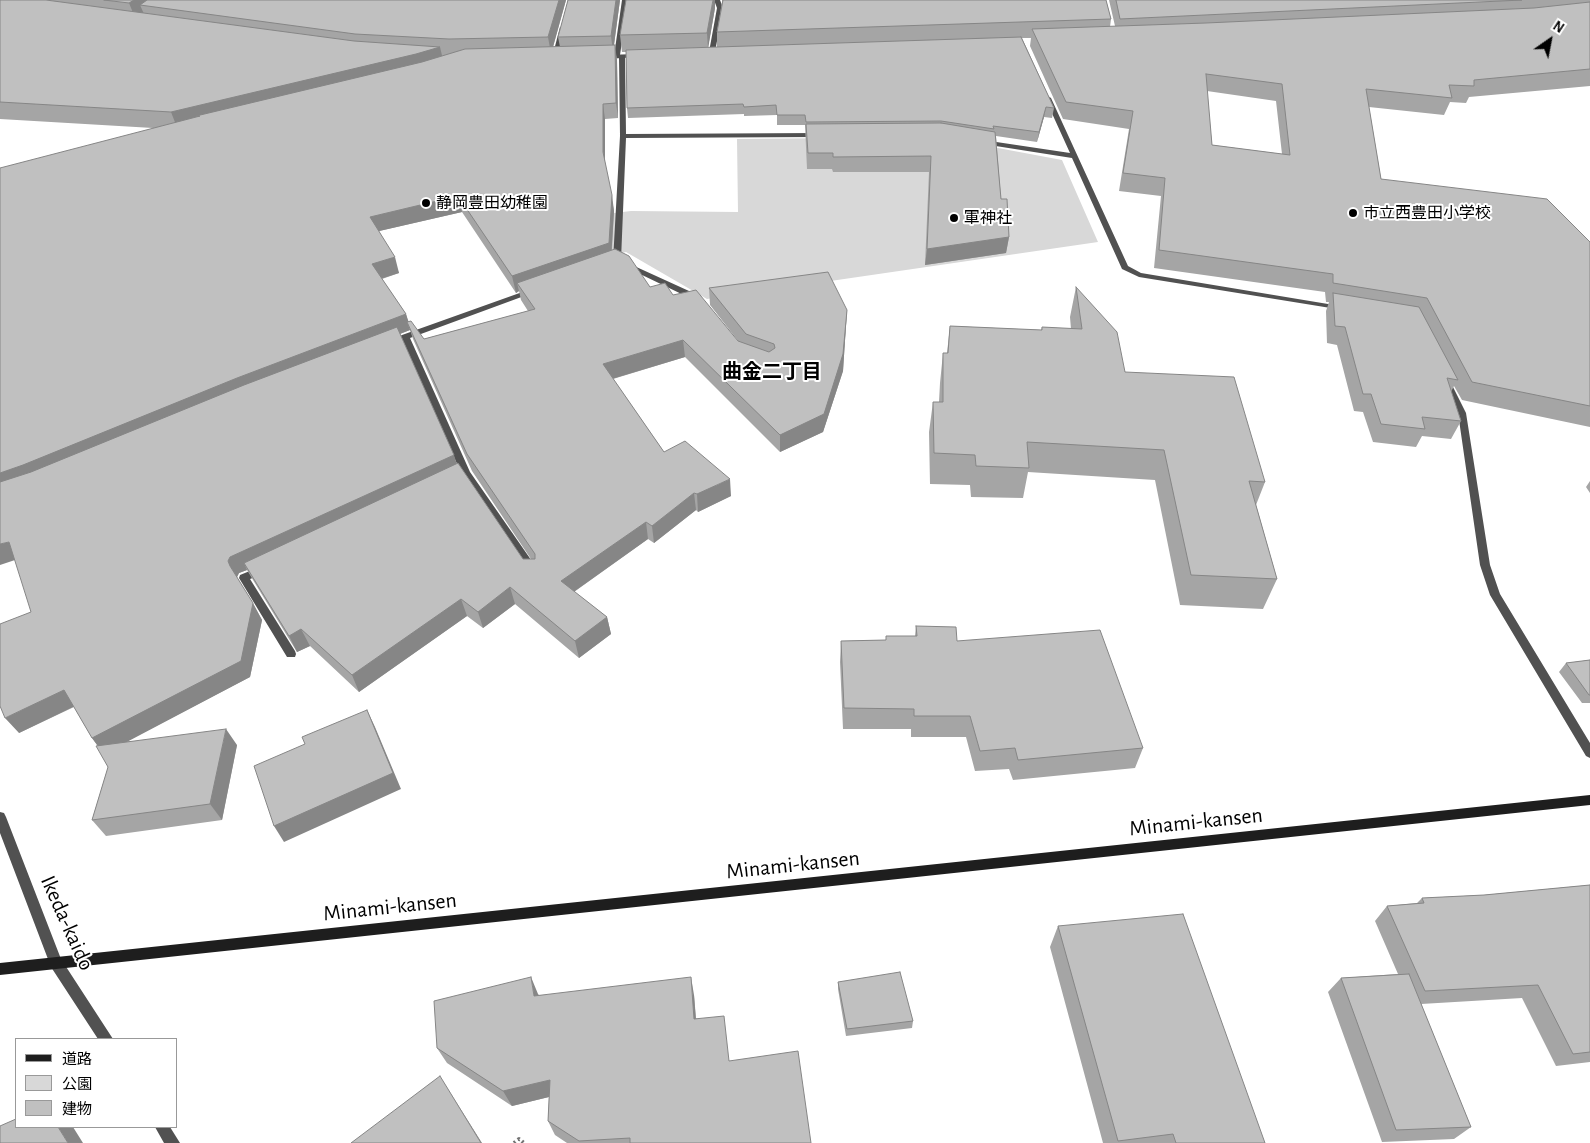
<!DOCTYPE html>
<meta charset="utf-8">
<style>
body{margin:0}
#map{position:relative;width:1590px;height:1143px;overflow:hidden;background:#fff;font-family:"Alegreya Sans","Noto Sans JP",sans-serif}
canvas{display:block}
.legend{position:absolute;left:15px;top:1038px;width:162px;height:90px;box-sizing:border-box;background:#fff;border:1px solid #999;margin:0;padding:6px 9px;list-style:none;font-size:15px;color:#000}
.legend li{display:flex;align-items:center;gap:10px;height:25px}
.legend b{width:25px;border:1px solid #999}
.north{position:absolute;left:1525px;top:15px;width:50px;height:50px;-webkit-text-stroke:4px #fff;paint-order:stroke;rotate:33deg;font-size:14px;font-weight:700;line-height:20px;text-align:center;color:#000}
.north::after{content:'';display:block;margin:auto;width:18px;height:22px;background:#000;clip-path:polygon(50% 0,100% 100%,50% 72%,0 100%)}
</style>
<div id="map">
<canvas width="1590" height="1143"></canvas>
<ul class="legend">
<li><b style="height:6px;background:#1e1e1e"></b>道路</li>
<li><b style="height:14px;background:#d8d8d8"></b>公園</li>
<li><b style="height:14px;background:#c0c0c0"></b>建物</li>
</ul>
<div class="north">N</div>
</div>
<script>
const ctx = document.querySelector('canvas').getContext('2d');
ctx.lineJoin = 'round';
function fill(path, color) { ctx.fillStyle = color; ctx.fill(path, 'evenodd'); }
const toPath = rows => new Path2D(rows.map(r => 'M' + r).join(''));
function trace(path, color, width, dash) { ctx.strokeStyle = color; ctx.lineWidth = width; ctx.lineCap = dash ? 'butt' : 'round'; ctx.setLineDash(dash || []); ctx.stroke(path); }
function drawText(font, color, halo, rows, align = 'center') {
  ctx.font = font + ' "Alegreya Sans","Noto Sans JP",sans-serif'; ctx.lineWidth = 4; ctx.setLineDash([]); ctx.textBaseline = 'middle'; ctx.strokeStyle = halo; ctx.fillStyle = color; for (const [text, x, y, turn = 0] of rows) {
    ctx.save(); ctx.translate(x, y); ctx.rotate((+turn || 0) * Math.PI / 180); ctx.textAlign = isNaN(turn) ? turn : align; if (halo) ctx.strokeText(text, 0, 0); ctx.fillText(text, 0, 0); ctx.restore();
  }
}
fill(toPath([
 [939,137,1062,160,1098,242,707,299,626,252,581,263,547,221,631,211,738,212,737,139]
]), '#d8d8d8');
trace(toPath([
 [514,1143,519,1139,524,1143]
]), '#737373', 4, [2, 3]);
fill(toPath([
 [622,0,628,0,620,55,625,56,626,134,819,133,822,135,819,137,626,138,621,260,700,296,700,300,694,300,613,261,620,136,619,57,614,56,622,0],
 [714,0,720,0,723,8,715,52,712,54,709,52,717,8,714,0],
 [560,27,565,28,558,58,555,60,552,58,560,27],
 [1048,96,1051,98,1128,266,1141,273,1340,306,1344,308,1343,310,1139,277,1122,269,1072,158,983,144,980,142,983,140,1070,153,1045,98,1048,96],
 [528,290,531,290,535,292,410,338,470,472,536,567,537,570,536,573,532,574,528,573,461,473,403,341,391,346,387,343,402,335,528,290],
 [1446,378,1450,381,1466,413,1490,565,1500,594,1590,743,1590,758,1586,756,1490,595,1480,565,1458,413,1442,381,1446,378],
 [262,566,266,567,267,570,266,573,250,579,295,651,296,654,295,657,287,657,239,578,240,575,262,566]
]), '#515151');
fill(toPath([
 [638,54,640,55,640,57,605,59,602,57,605,55,638,54],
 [0,812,4,813,6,817,61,959,113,1039,98,1039,51,967,0,833,0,812],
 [155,1127,170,1127,180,1143,164,1143,155,1127]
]), '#515151');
fill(toPath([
 [1590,795,1590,805,0,975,0,963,1590,795]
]), '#1e1e1e');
fill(toPath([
 [0,0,566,0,553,47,560,47,558,37,568,0,620,0,614,45,617,60,618,118,605,119,605,162,614,211,612,250,650,287,673,295,739,342,710,305,709,288,847,310,843,371,823,432,780,452,685,357,613,379,664,452,731,496,698,512,696,510,654,543,648,539,574,592,607,617,611,634,579,658,515,604,483,628,467,616,359,692,310,646,297,652,253,580,247,570,239,573,237,577,262,620,250,677,127,741,237,745,222,820,106,836,92,820,108,767,97,745,92,738,74,707,19,733,31,612,153,128,0,119],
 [462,212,516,293,519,291,521,300,528,311,424,339,408,322,406,314,382,279,399,273,379,231],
 [410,330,413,339,472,471,531,559,523,559,456,464,400,334],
 [722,0,1106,0,1111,19,1110,27,1115,26,1109,0,1590,0,1590,86,1469,97,1466,103,1450,102,1444,115,1369,107,1381,179,1590,242,1590,427,1462,400,1454,386,1451,392,1461,421,1451,439,1422,436,1416,447,1373,442,1363,412,1354,411,1337,345,1327,343,1326,311,1329,302,1326,302,1325,292,1154,268,1161,196,1119,191,1129,129,1063,119,1030,46,1031,38,1022,38,1054,108,1052,118,1044,117,1037,142,996,136,1001,199,1009,237,1006,253,925,265,929,172,833,172,832,169,807,169,805,125,777,125,777,115,744,116,744,114,628,118,627,108,626,52,622,52,620,35,715,8,708,47,717,47,717,32,722,2],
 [1207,91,1276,101,1282,154,1212,145],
 [1076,287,1125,372,1265,482,1256,505,1277,579,1263,609,1180,605,1155,480,1028,472,1023,498,971,497,970,485,930,484,929,432,933,402,939,402,940,383,943,353,947,353,950,326,1041,330,1042,327,1071,329,1070,317],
 [1590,481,1590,493,1586,487],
 [916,626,957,641,1143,748,1135,768,1013,780,1009,769,975,771,966,737,911,737,911,729,843,729,840,662,841,641,886,640,886,636,915,636],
 [1590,660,1590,703,1582,703,1559,672,1566,663],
 [1590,885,1590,1062,1556,1066,1522,998,1421,1004,1471,1127,1454,1139,1382,1142,1328,992,1341,978,1398,974,1375,921,1387,906,1417,903,1422,898,1484,895],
 [1058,926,1265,1143,1103,1143,1050,947],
 [838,982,913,1021,912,1028,846,1036,838,989],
 [538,994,539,995,694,995,696,1018,729,1061,811,1143,567,1143,555,1135,548,1121,549,1097,512,1106,447,1063,437,1048]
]), '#a5a5a5');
fill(toPath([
 [134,0,163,0,140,5,144,14,136,20,129,3],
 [559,0,566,0,551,54,548,37],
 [616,0,620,0,613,52,611,36],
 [713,0,715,0,715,8,708,49,707,33],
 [615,45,617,60,618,118,616,103],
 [440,47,444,64,200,116,196,116,200,125,178,130,171,112],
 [603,104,605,119,605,168,603,152],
 [1046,107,1044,117,1037,142,1039,132],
 [612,195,614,211,611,259,517,283,519,291,516,293,512,276],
 [458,196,462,212,375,232,370,217],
 [1009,237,1006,253,925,265,927,249],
 [395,257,399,273,377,280,372,264],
 [847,310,843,371,823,432,780,452,780,435],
 [406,314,411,329,407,322,410,330,244,394,0,493,0,473,237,378],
 [683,340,685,357,605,381,603,364],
 [454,455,459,471,244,563,247,570,239,573,237,577,230,566,228,561,230,557],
 [730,479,731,496,698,512,697,494],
 [694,493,696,510,654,543,652,526],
 [646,522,648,539,565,598,561,581],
 [9,542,21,558,0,565,0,544],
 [510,587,515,604,483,628,478,612],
 [461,599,467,616,359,692,352,675],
 [253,603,262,620,250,677,104,754,92,738],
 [607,617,611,634,579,658,575,641],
 [301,629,310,646,297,652,289,636],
 [64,690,77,705,19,733,5,718],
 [367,710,375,727,401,789,284,842,274,826],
 [226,729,237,745,222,820,210,804],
 [531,977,538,994,541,1013,534,996],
 [691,977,694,995,697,1035,694,1019],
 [440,1076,448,1089,482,1143,481,1143],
 [550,1080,557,1095,512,1106,503,1091],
 [58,1127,73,1127,83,1143,68,1143]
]), '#868686');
const building = toPath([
 [0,0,46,0,354,41,440,47,416,54,171,112,0,102,0,0],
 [104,0,134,0,129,3,104,0],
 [147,0,559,0,548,37,449,39,355,34,140,5,147,0],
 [568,0,616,0,611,36,558,37,568,0],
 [626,0,713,0,707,33,620,35,626,0],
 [723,0,1106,0,1111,19,717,32,723,0],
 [1116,0,1522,0,1120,19,1116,0],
 [1590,2,1590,69,1474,80,1474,86,1449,85,1452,98,1366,89,1381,179,1547,199,1590,242,1590,406,1472,382,1427,298,1333,283,1333,274,1159,250,1165,178,1123,173,1133,111,1066,102,1032,29,1206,23,1534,8,1590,2],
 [1206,74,1282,84,1290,155,1212,145,1206,74],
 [1021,37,1054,108,1046,107,1039,132,993,126,994,129,941,121,806,122,805,115,777,115,776,105,744,107,743,104,627,108,626,50,1021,37],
 [615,45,616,103,603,104,603,152,612,195,609,243,512,276,458,196,370,217,395,257,372,264,406,314,237,378,23,465,0,473,0,168,200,116,196,116,422,62,465,49,615,45],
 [941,123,995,132,1001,199,1007,199,1009,237,927,249,931,156,833,157,833,153,808,153,806,124,941,123],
 [615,249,629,256,650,287,665,283,673,295,696,290,738,341,769,352,775,348,774,344,746,334,709,288,828,272,847,310,843,354,824,414,780,435,683,340,603,364,664,452,685,441,730,479,697,494,694,493,652,526,646,522,561,581,607,617,575,641,510,587,478,612,461,599,352,675,301,629,289,636,244,563,458,463,523,559,535,559,535,554,467,454,407,322,411,321,424,339,535,309,517,283,615,249],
 [1076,287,1117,332,1125,372,1234,377,1265,482,1249,481,1277,579,1191,575,1164,450,1027,442,1029,468,976,466,975,455,934,453,933,402,943,402,943,353,948,353,950,326,1042,330,1042,327,1082,329,1076,287],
 [1333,293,1419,307,1458,380,1447,378,1461,421,1422,417,1425,429,1381,424,1371,394,1363,394,1345,327,1335,326,1333,293],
 [397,327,454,455,230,557,228,561,230,566,253,603,241,661,92,738,64,690,5,718,0,706,0,624,31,612,9,542,0,544,0,482,31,472,244,385,397,327],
 [916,626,956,627,957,641,1100,630,1143,748,1018,760,1015,748,980,751,970,716,914,716,914,709,844,708,841,641,886,640,886,636,917,636,916,626],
 [1590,660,1590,695,1589,695,1566,663,1590,660],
 [367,710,393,773,274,826,254,766,305,744,302,737,367,710],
 [226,729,210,804,92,820,108,767,96,746,226,729],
 [1590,885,1590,1052,1573,1054,1538,985,1425,991,1387,906,1424,903,1422,898,1484,895,1590,885],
 [1183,914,1265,1143,1176,1143,1173,1134,1118,1141,1058,926,1183,914],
 [900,972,913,1021,847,1029,838,982,900,972],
 [1409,974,1471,1127,1396,1130,1341,978,1409,974],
 [531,977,534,996,691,977,694,1019,724,1016,729,1061,798,1051,811,1143,630,1143,630,1138,579,1141,548,1121,550,1080,503,1091,437,1048,434,1001,531,977],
 [440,1076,481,1143,351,1143,440,1076],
 [16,1119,16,1127,58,1127,68,1143,0,1143,0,1126,16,1119]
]);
fill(building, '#c0c0c0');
trace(building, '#868686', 1);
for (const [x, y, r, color] of [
 [426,203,5,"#000"],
 [1353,213,5,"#000"],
 [954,218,5,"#000"]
]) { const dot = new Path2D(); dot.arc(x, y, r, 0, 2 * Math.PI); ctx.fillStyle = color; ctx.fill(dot); trace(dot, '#fff', 2); }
drawText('16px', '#000', '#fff', [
 ["静岡豊田幼稚園",436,203],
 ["市立西豊田小学校",1363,213],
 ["軍神社",964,218]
], 'left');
drawText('bold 20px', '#000', '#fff', [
 ["曲金二丁目",772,372]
]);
drawText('22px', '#000', '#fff', [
 ["Minami-kansen",1196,822,-6],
 ["Minami-kansen",793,865,-6],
 ["Minami-kansen",390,907,-6],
 ["Ikeda-kaido",67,923,66]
]);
</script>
